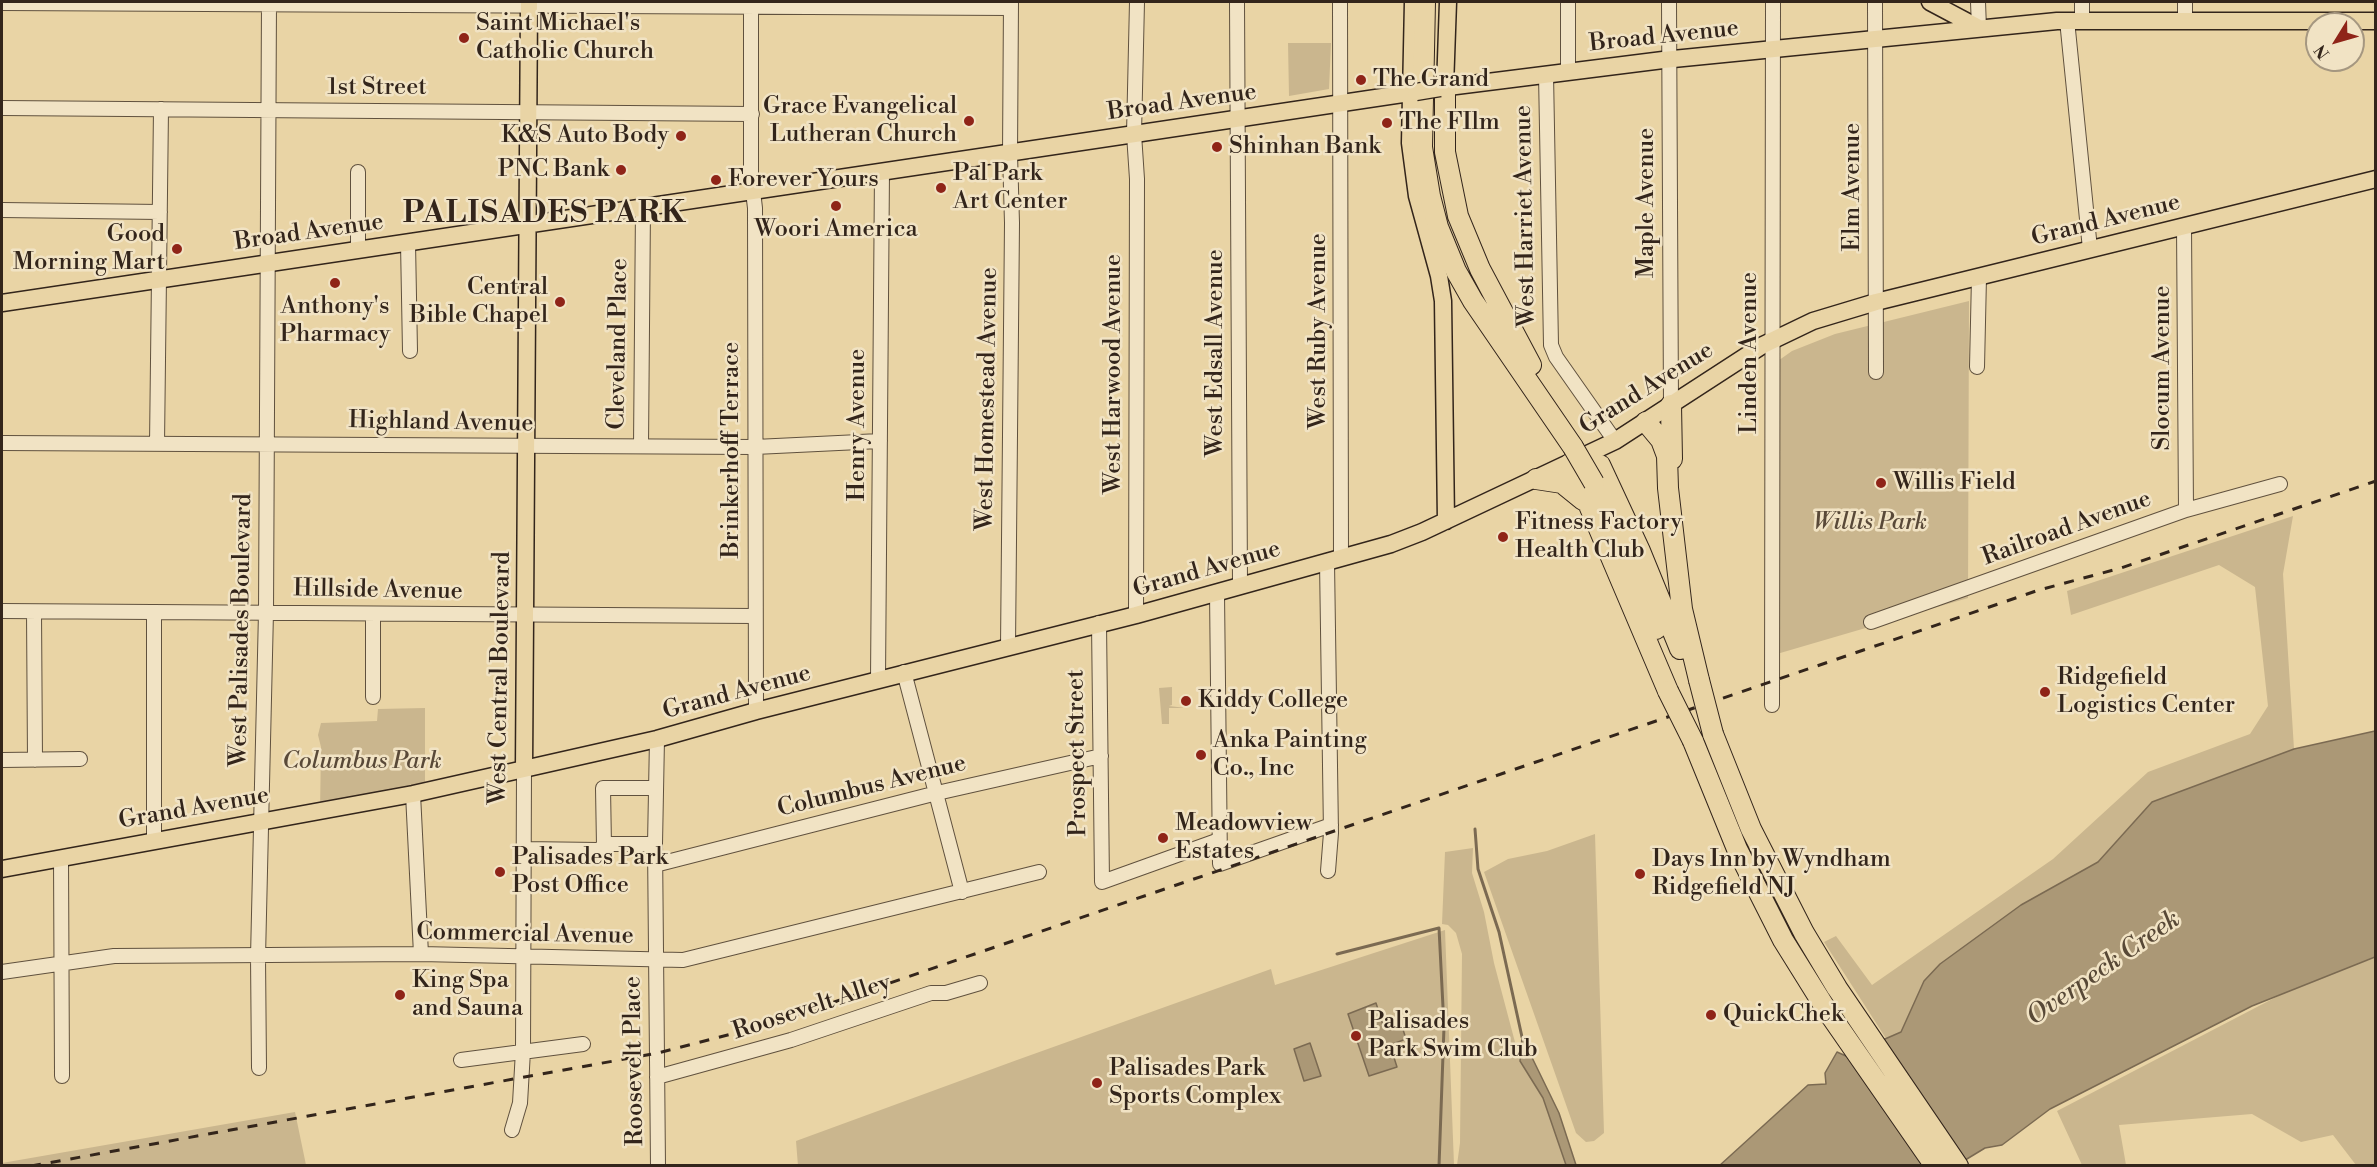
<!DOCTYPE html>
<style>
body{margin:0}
#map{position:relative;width:2377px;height:1167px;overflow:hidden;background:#e9d4a5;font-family:"Libre Bodoni",serif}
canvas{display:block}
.frame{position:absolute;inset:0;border:3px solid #33251b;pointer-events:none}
.north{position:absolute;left:2305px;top:12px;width:60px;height:60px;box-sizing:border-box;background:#f1e3c4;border:2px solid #a59780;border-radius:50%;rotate:233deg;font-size:16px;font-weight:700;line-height:24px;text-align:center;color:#33251b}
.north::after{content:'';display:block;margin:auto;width:21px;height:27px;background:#8f2418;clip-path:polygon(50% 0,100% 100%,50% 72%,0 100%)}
</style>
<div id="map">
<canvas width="2377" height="1167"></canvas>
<div class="frame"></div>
<div class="north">N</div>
</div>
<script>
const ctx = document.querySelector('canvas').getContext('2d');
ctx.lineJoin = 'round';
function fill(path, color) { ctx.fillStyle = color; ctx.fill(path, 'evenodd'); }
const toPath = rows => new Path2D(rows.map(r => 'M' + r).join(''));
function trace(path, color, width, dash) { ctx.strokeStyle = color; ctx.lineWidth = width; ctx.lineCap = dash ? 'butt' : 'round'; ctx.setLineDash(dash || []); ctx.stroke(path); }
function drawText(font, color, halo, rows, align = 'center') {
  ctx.font = font + ' "Libre Bodoni",serif'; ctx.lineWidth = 5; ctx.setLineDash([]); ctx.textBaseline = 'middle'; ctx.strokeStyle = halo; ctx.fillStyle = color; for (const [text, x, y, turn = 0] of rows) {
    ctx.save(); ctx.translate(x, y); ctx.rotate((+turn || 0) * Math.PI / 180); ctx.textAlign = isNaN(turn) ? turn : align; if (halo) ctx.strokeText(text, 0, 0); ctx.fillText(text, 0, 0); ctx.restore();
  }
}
fill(toPath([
 [1288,43,1331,43,1329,89,1289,96],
 [1969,301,1968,598,1770,656,1775,363,1792,351,1835,334],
 [2293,516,2283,574,2294,749,2152,802,2098,862,2021,905,1924,981,1901,1032,1887,1040,1824,942,1836,936,1872,985,2053,859,2148,772,2250,734,2268,706,2255,587,2219,565,2071,615,2067,591],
 [1172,687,1172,705,1169,706,1186,708,1169,708,1169,724,1162,724,1159,688],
 [425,708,425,792,320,812,321,747,318,735,321,723,377,721,378,709],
 [1595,834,1604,1133,1594,1141,1586,1142,1576,1133,1484,872,1508,859,1547,851],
 [1473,848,1472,873,1484,912,1494,963,1520,1061,1543,1098,1566,1165,1457,1165,1460,1143,1462,954,1456,933,1448,925,1442,924,1445,852],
 [1445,930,1454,1165,798,1166,796,1141,1017,1060,1271,969,1275,985],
 [2375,958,2375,1165,2356,1165,2333,1135,2301,1142,2252,1114,2119,1125,2126,1165,2082,1165,2057,1111,2307,981],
 [295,1112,306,1165,2,1165,2,1163]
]), '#cab68e');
const water = toPath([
 [2375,731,2375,957,2252,1006,2050,1109,2002,1145,1985,1148,1957,1165,1719,1166,1808,1085,1826,1084,1825,1073,1837,1052,1846,1056,1901,1032,1924,981,1940,964,2021,905,2098,862,2152,802,2294,749,2375,731],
 [1376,1003,1383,1025,1400,1020,1406,1039,1390,1045,1397,1067,1369,1076,1348,1014,1376,1003],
 [1522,1037,1559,1113,1576,1165,1566,1165,1543,1098,1520,1061,1522,1037],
 [1310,1043,1321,1076,1304,1081,1294,1049,1310,1043]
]);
fill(water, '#ab9876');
trace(water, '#7b6a52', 1.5);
trace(toPath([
 [1475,829,1478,869,1499,932,1522,1037],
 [1337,954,1439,928,1444,1027,1439,1166]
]), '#7b6a52', 3);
const minor = toPath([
 [751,2,751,175,755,208,756,711],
 [1237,2,1240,585],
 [1340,2,1341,558],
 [1669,2,1671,405],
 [1875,2,1876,372],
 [1978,2,1979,28],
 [2,3,1011,8],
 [2067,20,2090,249],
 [2082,20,2082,2],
 [2185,20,2185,2],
 [1568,71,1568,2],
 [1546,74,1551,345,1556,357,1615,441],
 [2,108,752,114],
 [358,172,358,250],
 [2,210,160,212],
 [2184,226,2186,510],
 [408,243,410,351],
 [1977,367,1979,277],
 [2,443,755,447,880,441],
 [157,444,161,109],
 [641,446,643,207],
 [1327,562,1331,833,1328,871],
 [1217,593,1220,864,1331,825],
 [2,611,754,616],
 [34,612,35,760],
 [154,612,154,840],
 [373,614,373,697],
 [1136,615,1137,179,1134,134,1137,2],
 [1871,622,2186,510,2280,484],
 [1099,623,1102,882,1219,840],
 [1008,646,1012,223,1010,154,1011,2],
 [904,672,962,892],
 [878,679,882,171],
 [1772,705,1773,2],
 [657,739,655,844,658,1166],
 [2,760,80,759],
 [413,794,421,954],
 [604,846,603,788,656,788],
 [523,849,598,850,608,844,655,844],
 [61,858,62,1076],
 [655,865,937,793,1101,756],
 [2,972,114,956,421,954,683,960,1039,872],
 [461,1060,583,1044],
 [259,1068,258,957,266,612,269,2],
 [657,1077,791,1040,931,993,946,993,980,983],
 [512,1130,520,1103,523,1051,524,769]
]);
const major = toPath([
 [1413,2,1410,143,1417,196,1439,276,1443,301,1446,521],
 [1930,2,1979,28],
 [1445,87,1448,2],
 [1440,88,1663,60,2057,21,2376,21],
 [2,303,1416,92],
 [524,769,529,2],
 [2,869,413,794,657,739,756,711,1136,615,1391,544,1422,532,1615,441,1763,345,1813,321,1876,302,2376,179]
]);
const highway = toPath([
 [1425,2,1422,147,1430,196,1438,227,1456,271,1473,301,1573,447],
 [1445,87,1445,152,1458,216,1480,269,1531,365],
 [1671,405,1672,459],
 [1646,422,1661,440,1667,456,1668,488,1682,609,1699,680],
 [1571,463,1668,691],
 [1600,465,1640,551,1680,649],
 [1536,479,1562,483,1583,500],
 [1594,483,1656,629],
 [1713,734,1751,829,1804,933,1837,988,1958,1166],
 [1693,741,1737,849,1783,940,1826,1009,1935,1166]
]);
trace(minor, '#60513e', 16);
trace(major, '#33251b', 19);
trace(highway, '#33251b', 22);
trace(minor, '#f1e3c4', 14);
trace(major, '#e9d4a5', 16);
trace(highway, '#e9d4a5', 20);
trace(toPath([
 [31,1166,658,1053,770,1024,2039,590,2121,568,2376,481]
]), '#33251b', 3, [10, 10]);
const majorBridge = toPath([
 [1416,92,1440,88]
]);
const highwayBridge = toPath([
 [1573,447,1594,483],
 [1699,680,1713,734],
 [1668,691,1693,741]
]);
trace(majorBridge, '#33251b', 19, []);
trace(highwayBridge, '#33251b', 22, []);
trace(majorBridge, '#e9d4a5', 16);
trace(highwayBridge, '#e9d4a5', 20);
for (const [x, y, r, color] of [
 [464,38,6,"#8f2418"],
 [1361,80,6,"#8f2418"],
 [969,121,6,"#8f2418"],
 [1387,123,6,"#8f2418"],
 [681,136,6,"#8f2418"],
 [1217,147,6,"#8f2418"],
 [621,170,6,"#8f2418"],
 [716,180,6,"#8f2418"],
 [941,188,6,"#8f2418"],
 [836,206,6,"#8f2418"],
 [177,249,6,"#8f2418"],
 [335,283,6,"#8f2418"],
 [560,302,6,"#8f2418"],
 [1881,483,6,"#8f2418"],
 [1503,537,6,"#8f2418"],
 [2045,692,6,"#8f2418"],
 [1186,701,6,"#8f2418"],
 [1201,755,6,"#8f2418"],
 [1163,838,6,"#8f2418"],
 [500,872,6,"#8f2418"],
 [1640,874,6,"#8f2418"],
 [400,995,6,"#8f2418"],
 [1711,1015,6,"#8f2418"],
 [1356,1036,6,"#8f2418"],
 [1097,1083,6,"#8f2418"]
]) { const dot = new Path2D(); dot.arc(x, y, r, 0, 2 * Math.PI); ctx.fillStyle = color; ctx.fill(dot); trace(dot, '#f1e3c4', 2); }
drawText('24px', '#33251b', '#f1e3c4', [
 ["Saint Michael's",476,24],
 ["Catholic Church",476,52],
 ["The Grand",1373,80],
 ["Grace Evangelical",957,107,"right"],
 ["Lutheran Church",957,135,"right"],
 ["The FIlm",1399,123],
 ["K&S Auto Body",669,136,"right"],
 ["Shinhan Bank",1229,147],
 ["PNC Bank",609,170,"right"],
 ["Pal Park",953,174],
 ["Art Center",953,202],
 ["Forever Yours",728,180],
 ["Woori America",836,230,"center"],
 ["Good",165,235,"right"],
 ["Morning Mart",165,263,"right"],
 ["Central",548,288,"right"],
 ["Bible Chapel",548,316,"right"],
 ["Anthony's",335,307,"center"],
 ["Pharmacy",335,335,"center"],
 ["Willis Field",1893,483],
 ["Fitness Factory",1515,523],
 ["Health Club",1515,551],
 ["Ridgefield",2057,678],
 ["Logistics Center",2057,706],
 ["Kiddy College",1198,701],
 ["Anka Painting",1213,741],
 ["Co., Inc",1213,769],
 ["Meadowview",1175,824],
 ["Estates",1175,852],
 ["Palisades Park",512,858],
 ["Post Office",512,886],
 ["Days Inn by Wyndham",1652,860],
 ["Ridgefield NJ",1652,888],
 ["King Spa",412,981],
 ["and Sauna",412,1009],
 ["QuickChek",1723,1015],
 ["Palisades",1368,1022],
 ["Park Swim Club",1368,1050],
 ["Palisades Park",1109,1069],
 ["Sports Complex",1109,1097]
], 'left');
drawText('24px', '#33251b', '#f1e3c4', [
 ["Broad Avenue",1664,37,-6],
 ["1st Street",377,88],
 ["Broad Avenue",1182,103,-8],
 ["Elm Avenue",1853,187,-90],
 ["Maple Avenue",1647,203,-90],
 ["West Harriet Avenue",1526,216,-91],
 ["Grand Avenue",2106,221,-14],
 ["Broad Avenue",309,233,-8],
 ["West Ruby Avenue",1319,331,-90],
 ["Cleveland Place",619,344,-89],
 ["West Edsall Avenue",1216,353,-90],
 ["Linden Avenue",1750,353,-90],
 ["Slocum Avenue",2163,368,-90],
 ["West Harwood Avenue",1114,374,-90],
 ["Grand Avenue",1647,389,-32],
 ["West Homestead Avenue",988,399,-89],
 ["Highland Avenue",441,423,1],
 ["Henry Avenue",858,425,-90],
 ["Brinkerhoff Terrace",732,450,-90],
 ["Railroad Avenue",2067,529,-20],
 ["Grand Avenue",1207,570,-16],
 ["Hillside Avenue",378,591,1],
 ["West Palisades Boulevard",242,630,-89],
 ["West Central Boulevard",501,678,-89],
 ["Grand Avenue",737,693,-15],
 ["Prospect Street",1078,753,-91],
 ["Columbus Avenue",872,787,-14],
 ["Grand Avenue",194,809,-10],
 ["Commercial Avenue",525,935,1],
 ["Roosevelt Alley",812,1008,-18],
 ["Roosevelt Place",635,1061,-91]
]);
drawText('italic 24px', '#594938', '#f1e3c4', [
 ["Willis Park",1870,523],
 ["Columbus Park",362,762]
]);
drawText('italic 26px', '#574836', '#f1e3c4', [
 ["Overpeck Creek",2104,969,-35]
]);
ctx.letterSpacing = '1.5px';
drawText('bold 30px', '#33251b', '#f1e3c4', [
 ["PALISADES PARK",545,215]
]);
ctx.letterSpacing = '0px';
</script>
